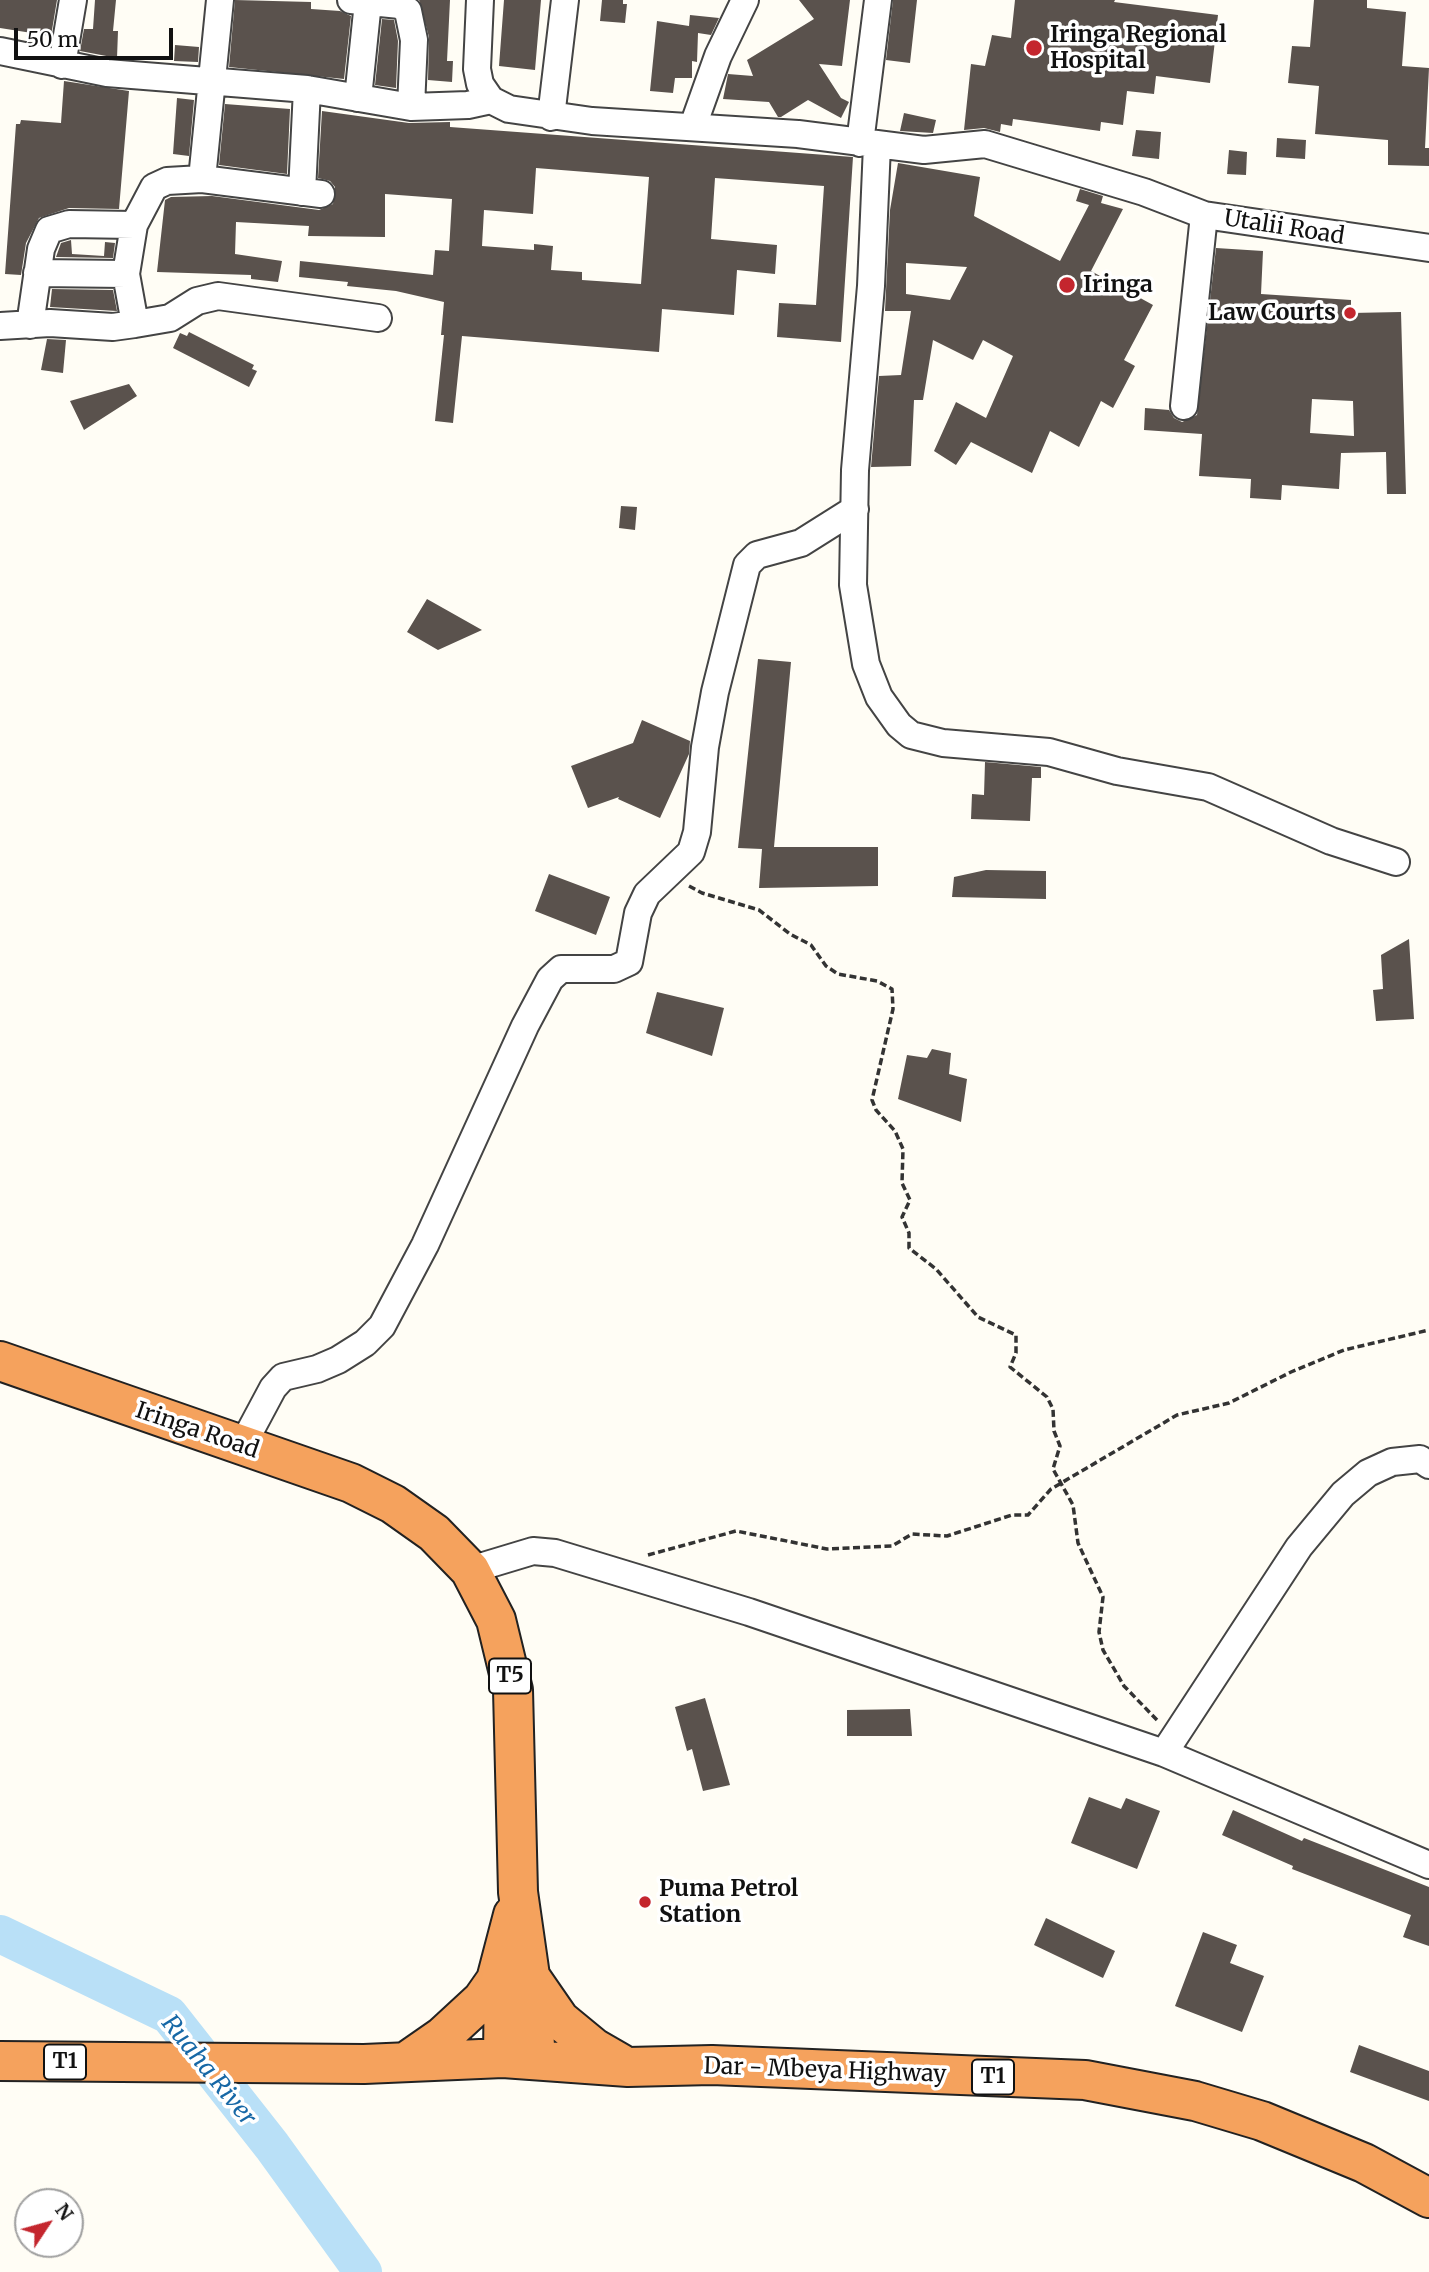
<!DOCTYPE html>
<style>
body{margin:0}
#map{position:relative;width:1429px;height:2272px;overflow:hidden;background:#fffdf5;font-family:Merriweather,serif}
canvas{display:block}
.north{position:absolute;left:14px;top:2188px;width:70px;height:70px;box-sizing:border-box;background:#fff;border:2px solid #a0a0a0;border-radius:50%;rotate:54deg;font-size:19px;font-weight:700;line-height:28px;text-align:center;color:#111}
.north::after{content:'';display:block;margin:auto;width:24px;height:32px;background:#c4262e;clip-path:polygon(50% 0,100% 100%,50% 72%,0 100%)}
.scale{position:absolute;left:14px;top:28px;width:159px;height:32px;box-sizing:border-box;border:4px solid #111;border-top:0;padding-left:9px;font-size:21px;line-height:24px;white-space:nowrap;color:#111;-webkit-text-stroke:5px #fff;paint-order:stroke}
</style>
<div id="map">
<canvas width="1429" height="2272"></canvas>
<div class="north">N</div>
<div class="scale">50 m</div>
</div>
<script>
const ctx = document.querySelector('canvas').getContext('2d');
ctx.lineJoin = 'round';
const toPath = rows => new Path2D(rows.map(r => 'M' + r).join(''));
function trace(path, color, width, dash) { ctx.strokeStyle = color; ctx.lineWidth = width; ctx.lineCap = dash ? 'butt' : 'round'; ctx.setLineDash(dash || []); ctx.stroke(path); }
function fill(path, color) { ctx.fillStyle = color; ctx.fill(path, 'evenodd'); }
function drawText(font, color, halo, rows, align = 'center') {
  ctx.font = font + ' Merriweather,serif'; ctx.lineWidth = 7; ctx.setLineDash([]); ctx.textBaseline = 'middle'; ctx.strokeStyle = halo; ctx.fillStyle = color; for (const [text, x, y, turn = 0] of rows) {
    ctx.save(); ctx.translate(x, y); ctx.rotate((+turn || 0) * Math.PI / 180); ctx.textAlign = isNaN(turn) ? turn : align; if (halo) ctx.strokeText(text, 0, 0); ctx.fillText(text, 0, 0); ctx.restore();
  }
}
trace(toPath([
 [0,1934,169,2015,272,2146,363,2272]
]), '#b9e0f7', 38);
fill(toPath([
 [0,0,57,0,51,36,0,28],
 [95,0,116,0,113,31,118,31,117,58,80,51,84,29,93,29],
 [235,0,311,2,311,9,340,11,351,16,344,79,229,67],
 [419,0,450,0,447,61,453,61,452,82,428,80,429,37],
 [504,0,541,0,535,70,499,66],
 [602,0,623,0,623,4,627,4,625,23,600,21],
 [799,0,850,0,842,66,819,64,841,98,849,102,841,118,808,100,781,117,778,117,769,102,723,99,728,74,753,76,747,60,814,19],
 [893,0,917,0,910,63,886,60],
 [1015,0,1115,0,1114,2,1218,15,1210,83,1156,76,1154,94,1127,91,1123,125,1101,122,1100,131,1013,119,1012,126,1001,124,1000,132,984,128,964,130,971,64,985,66,992,35,1011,38],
 [1314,0,1367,0,1367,8,1406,12,1402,66,1429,68,1425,148,1429,148,1429,166,1388,165,1388,140,1315,134,1319,86,1288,83,1292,46,1310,47],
 [690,15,719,18,711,35,698,33,697,62,692,61,692,78,675,78,673,93,650,91,657,21,689,26],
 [382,19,394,20,398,41,396,88,375,85],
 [175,45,199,47,198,62,174,61],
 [64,81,129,91,119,209,69,208,39,218,26,243,21,275,5,274,16,124,20,124,21,120,61,123],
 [177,98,194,100,189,156,173,154],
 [225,104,290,109,287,174,219,165],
 [322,111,409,123,450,122,450,127,853,157,841,342,777,337,779,303,816,305,824,186,715,178,711,239,777,245,775,274,737,270,734,315,662,309,659,352,462,336,453,423,435,421,444,335,441,335,444,302,396,291,347,286,348,282,299,277,300,261,433,275,435,250,449,251,452,199,385,194,385,237,308,236,309,226,236,222,235,254,282,261,278,282,251,279,251,275,157,272,165,200,171,197,212,196,319,210,333,204,335,187,330,181,318,178],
 [536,168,649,177,641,284,582,280,582,272,551,270,553,246,534,244,534,250,482,246,484,210,533,214],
 [904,113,936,120,933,133,900,131],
 [1136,130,1161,132,1159,159,1132,156],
 [1277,138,1306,140,1305,159,1276,157],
 [1229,150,1247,152,1246,175,1227,174],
 [898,163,980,177,974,216,1060,261,1089,205,1076,201,1080,189,1103,196,1101,203,1123,209,1091,271,1153,305,1124,360,1135,366,1113,408,1101,401,1079,447,1050,431,1032,473,971,442,956,465,934,451,956,402,986,418,1013,356,983,340,973,360,933,340,923,400,914,400,911,466,871,467,879,376,901,375,911,311,885,311,890,210],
 [906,263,967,267,950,300,906,294],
 [71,240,72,254,104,256,105,242,115,243,113,258,56,257,61,243],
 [1216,248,1263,251,1261,294,1351,300,1351,313,1401,312,1406,494,1387,494,1386,452,1341,453,1339,489,1282,485,1281,500,1250,498,1251,479,1199,476,1202,434,1144,430,1145,408,1169,410,1174,418,1182,422,1197,415],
 [1312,399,1353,401,1354,436,1310,433],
 [52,289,113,290,117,311,50,307],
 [189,332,254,365,252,369,257,371,249,387,173,348,180,333,187,336],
 [47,339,66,340,63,373,41,370],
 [129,384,137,396,84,430,70,401],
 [621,506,637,507,635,530,619,528],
 [427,599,482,630,438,650,407,632],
 [758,659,791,662,774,847,878,847,878,886,759,888,762,849,738,848],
 [642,720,690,741,689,754,660,818,618,799,619,797,588,808,571,766,633,743],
 [985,762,1041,767,1041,778,1032,778,1030,821,971,819,972,794,984,795],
 [986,870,1046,871,1046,899,952,897,954,877],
 [549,874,610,897,596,935,535,911],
 [1409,939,1414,1019,1376,1021,1373,990,1383,989,1381,955],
 [657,992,724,1008,712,1056,646,1033],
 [932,1049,951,1053,949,1074,967,1079,961,1122,898,1099,907,1055,927,1058],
 [705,1698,730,1785,703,1791,692,1749,687,1751,675,1707],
 [910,1709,912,1736,847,1736,847,1710],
 [1089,1797,1121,1809,1126,1798,1160,1811,1137,1869,1071,1843],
 [1233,1810,1302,1841,1304,1838,1429,1887,1429,1946,1403,1937,1411,1915,1292,1869,1293,1866,1222,1835],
 [1046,1918,1115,1951,1103,1978,1034,1945],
 [1203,1932,1237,1945,1230,1963,1264,1976,1242,2032,1175,2006],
 [1359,2045,1429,2071,1429,2101,1350,2072]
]), '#5a524d');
const minor = toPath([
 [351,0,400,5,408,11,414,40,411,107],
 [480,0,477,69,480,84,491,100,509,109,592,121,798,134,924,150,985,144,1144,192,1204,215,1429,248],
 [0,51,107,73,307,89,411,107,468,105,491,100],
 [62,65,73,0],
 [358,98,368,2],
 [551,117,565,0],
 [693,126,718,56,745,0],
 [860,143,878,0],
 [877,145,871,286,855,470,853,585,866,664,879,697,899,725,911,735,943,743,1049,752,1117,771,1208,787,1331,841,1396,862],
 [202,179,220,0],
 [302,192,307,89],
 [37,273,126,274],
 [135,324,126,274,134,225,154,187,167,181,202,179,321,194],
 [30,325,41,249,49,230,69,224,134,225],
 [0,326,50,323,113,327,135,324,170,318,197,301,218,296,378,318],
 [1184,406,1204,215],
 [242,1446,273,1388,283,1377,317,1369,338,1360,365,1343,382,1326,425,1245,525,1026,550,979,561,969,614,969,629,962,638,913,647,894,691,852,697,832,705,747,715,692,747,565,757,555,801,543,855,509],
 [470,1570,533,1551,555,1553,749,1612,1164,1753,1429,1865],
 [1164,1753,1299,1547,1343,1494,1368,1473,1392,1462,1420,1459,1429,1465]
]);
const highway = toPath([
 [0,1361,351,1483,393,1504,434,1533,470,1570,496,1620,513,1690,518,1892,530,1976,536,2059],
 [531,1978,560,2020,594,2048,620,2063],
 [503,2058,504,1966],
 [0,2061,364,2064,503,2058,628,2067,712,2065,1085,2080,1195,2101,1262,2121,1364,2163,1429,2198],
 [407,2061,443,2036,482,2000,496,1980,513,1915]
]);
trace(minor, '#444', 30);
trace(highway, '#222', 42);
trace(toPath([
 [689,886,702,893,759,910,790,934,811,945,826,966,838,974,877,981,892,989,893,1009,872,1100,876,1110,895,1131,903,1149,902,1183,910,1200,902,1217,909,1233,909,1248,936,1269,978,1317,1016,1335,1016,1353,1010,1367,1047,1397,1053,1409,1054,1431,1060,1446,1053,1469,1073,1505,1078,1543,1103,1597,1099,1632,1103,1650,1124,1686,1159,1722],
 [648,1555,736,1531,827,1549,892,1546,912,1534,947,1536,1012,1515,1028,1515,1051,1489,1177,1415,1229,1403,1291,1372,1344,1350,1429,1330]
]), '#333', 3.5, [7, 3.5]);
trace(minor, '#fff', 26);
trace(highway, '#f5a25d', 38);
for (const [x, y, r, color] of [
 [1034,48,9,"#c4262e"],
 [1067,285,9,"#c4262e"],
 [1350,313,7,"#c4262e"],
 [645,1902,7,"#c4262e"]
]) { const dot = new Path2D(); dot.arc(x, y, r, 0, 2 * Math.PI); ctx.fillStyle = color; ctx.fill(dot); trace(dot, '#fff', 2.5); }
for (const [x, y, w] of [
 [510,1676,42],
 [65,2062,42],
 [993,2077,42]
]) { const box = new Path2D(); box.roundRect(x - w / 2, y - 17.5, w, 35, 5); ctx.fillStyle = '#fff'; ctx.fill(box); trace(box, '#111', 2); }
drawText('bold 21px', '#111', null, [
 ["T5",510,1676],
 ["T1",65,2062],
 ["T1",993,2077]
]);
drawText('bold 23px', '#111', '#fff', [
 ["Iringa Regional",1050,35],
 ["Hospital",1050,61],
 ["Iringa",1083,285],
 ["Law Courts",1336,313,"right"],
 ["Puma Petrol",659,1889],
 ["Station",659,1915]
], 'left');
drawText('23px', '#111', '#fff', [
 ["Utalii Road",1284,228,9],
 ["Iringa Road",197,1431,19],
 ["Dar - Mbeya Highway",825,2071,2]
]);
drawText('italic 24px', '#1768a6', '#fff', [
 ["Ruaha River",208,2071,51]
]);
</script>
